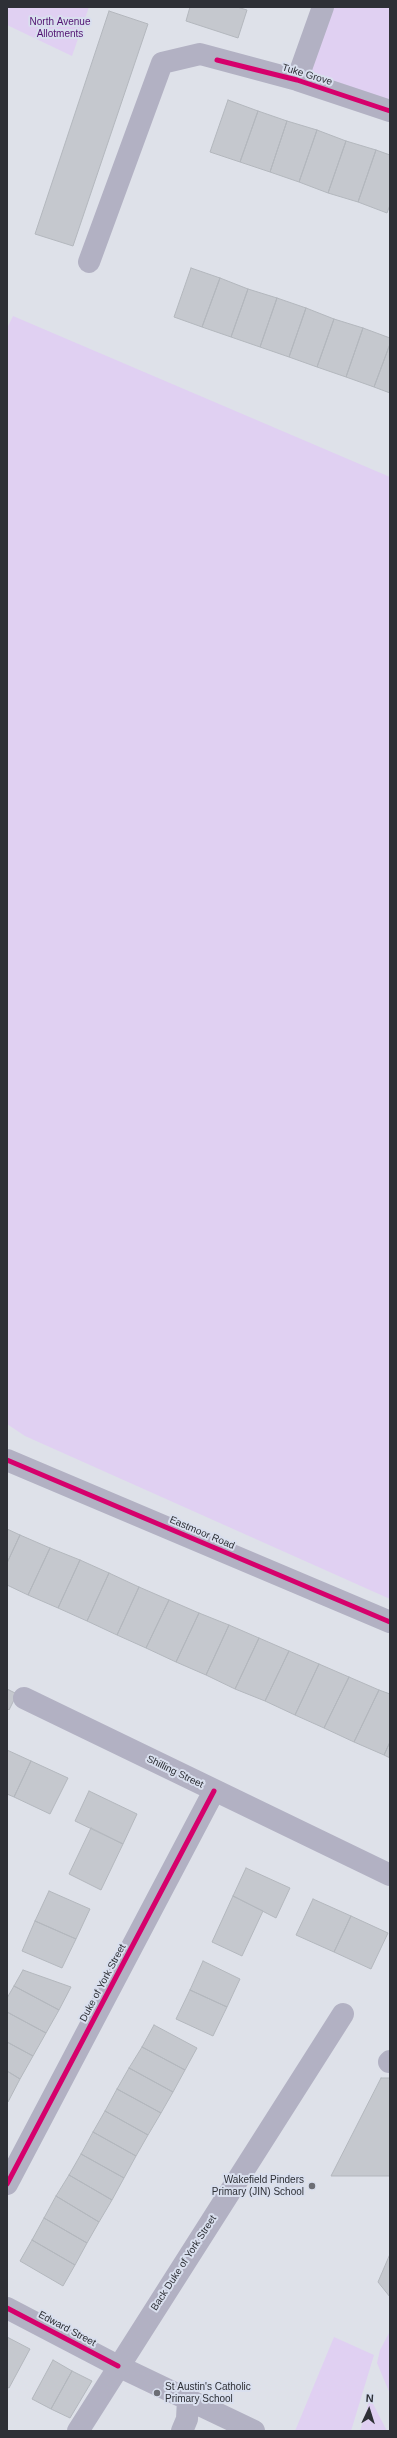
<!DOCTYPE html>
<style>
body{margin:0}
#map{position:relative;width:397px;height:2438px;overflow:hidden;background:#dee1e9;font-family:Arial,sans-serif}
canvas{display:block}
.frame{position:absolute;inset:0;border:8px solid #2e3036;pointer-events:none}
.north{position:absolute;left:349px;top:2390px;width:40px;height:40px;-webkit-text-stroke:3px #d9dfee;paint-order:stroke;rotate:4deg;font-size:11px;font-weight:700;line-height:16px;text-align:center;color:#2e3036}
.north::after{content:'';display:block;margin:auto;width:14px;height:18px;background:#2e3036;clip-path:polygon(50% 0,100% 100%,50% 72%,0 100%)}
</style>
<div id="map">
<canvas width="397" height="2438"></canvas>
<div class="frame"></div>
<div class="north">N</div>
</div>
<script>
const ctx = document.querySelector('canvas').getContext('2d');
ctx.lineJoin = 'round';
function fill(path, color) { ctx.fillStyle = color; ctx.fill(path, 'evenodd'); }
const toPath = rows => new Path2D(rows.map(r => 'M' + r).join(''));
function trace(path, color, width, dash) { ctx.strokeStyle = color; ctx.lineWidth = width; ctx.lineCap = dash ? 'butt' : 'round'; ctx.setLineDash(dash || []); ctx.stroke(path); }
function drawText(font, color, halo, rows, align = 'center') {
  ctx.font = font + ' Arial,sans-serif'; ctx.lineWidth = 4; ctx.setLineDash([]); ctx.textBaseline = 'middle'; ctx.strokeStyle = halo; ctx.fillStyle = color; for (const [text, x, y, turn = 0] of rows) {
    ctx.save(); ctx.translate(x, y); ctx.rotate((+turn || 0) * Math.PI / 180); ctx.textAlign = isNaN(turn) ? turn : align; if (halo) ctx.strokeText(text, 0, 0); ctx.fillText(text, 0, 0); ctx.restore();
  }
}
fill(toPath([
 [7,7,89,7,72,56,7,25],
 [323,7,390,7,390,111,297,80],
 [13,316,390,477,390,1599,25,1436,7,1424,7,328],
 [390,2331,390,2394,377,2363,380,2350],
 [334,2337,374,2355,351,2431,295,2431],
 [370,2398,387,2431,360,2431]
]), '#e0d0f2');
const building = toPath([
 [190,7,237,7,247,10,238,38,186,21,190,7],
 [109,11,148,24,73,246,35,234,109,11],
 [228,100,258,111,240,162,210,152,228,100],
 [258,111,287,121,270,172,240,162,258,111],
 [287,121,317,130,299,182,270,172,287,121],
 [317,130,346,141,328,193,299,182,317,130],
 [346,141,376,150,358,202,328,193,346,141],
 [376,150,390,155,390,205,387,213,358,202,376,150],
 [191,268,220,278,202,327,174,317,191,268],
 [220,278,248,289,231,337,202,327,220,278],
 [248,289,277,298,260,347,231,337,248,289],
 [277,298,306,308,289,357,260,347,277,298],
 [306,308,334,319,317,367,289,357,306,308],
 [334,319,363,328,346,377,317,367,334,319],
 [363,328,390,338,390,344,374,387,346,377,363,328],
 [390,344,390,393,374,387,390,344],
 [7,1529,20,1535,7,1563,7,1529],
 [20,1535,50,1548,28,1595,7,1585,7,1563,20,1535],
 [50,1548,80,1560,58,1608,28,1595,50,1548],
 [80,1560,109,1573,87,1621,58,1608,80,1560],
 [109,1573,139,1587,117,1635,87,1621,109,1573],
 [139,1587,169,1600,146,1648,117,1635,139,1587],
 [169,1600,199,1613,176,1662,146,1648,169,1600],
 [199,1613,229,1625,206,1675,176,1662,199,1613],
 [229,1625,259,1638,235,1689,206,1675,229,1625],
 [259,1638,289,1651,265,1701,235,1689,259,1638],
 [289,1651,319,1664,295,1715,265,1701,289,1651],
 [319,1664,349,1677,324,1728,295,1715,319,1664],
 [349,1677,379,1690,354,1742,324,1728,349,1677],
 [7,1689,17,1694,9,1710,7,1708,7,1689],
 [379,1690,390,1694,390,1742,384,1755,354,1742,379,1690],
 [390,1742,390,1758,384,1755,390,1742],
 [7,1750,31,1761,14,1797,7,1794,7,1750],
 [31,1761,68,1778,50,1814,14,1797,31,1761],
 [89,1791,137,1814,123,1844,75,1821,89,1791],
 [91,1828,123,1844,101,1890,69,1874,91,1828],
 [246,1868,290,1888,276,1918,233,1896,246,1868],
 [49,1891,90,1909,76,1939,35,1921,49,1891],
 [233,1896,263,1911,242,1956,212,1942,233,1896],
 [313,1899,351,1916,334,1952,296,1935,313,1899],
 [351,1916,388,1933,371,1969,334,1952,351,1916],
 [35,1921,76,1939,62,1968,22,1951,35,1921],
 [203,1961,240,1979,227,2007,190,1990,203,1961],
 [23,1970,71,1987,59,2010,14,1986,23,1970],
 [14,1986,59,2010,46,2033,7,2012,7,1998,14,1986],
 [190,1990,227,2007,213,2036,176,2019,190,1990],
 [7,2012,46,2033,33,2056,7,2042,7,2012],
 [154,2025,197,2048,185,2070,142,2047,154,2025],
 [7,2042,33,2056,20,2079,7,2071,7,2042],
 [142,2047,185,2070,173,2092,129,2068,142,2047],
 [129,2068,173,2092,161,2113,117,2089,129,2068],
 [7,2071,20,2079,8,2102,7,2101,7,2071],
 [381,2078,390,2078,390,2176,331,2176,381,2078],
 [117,2089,161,2113,148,2135,105,2111,117,2089],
 [105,2111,148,2135,136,2156,93,2132,105,2111],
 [93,2132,136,2156,124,2178,81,2154,93,2132],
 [81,2154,124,2178,112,2200,69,2175,81,2154],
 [69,2175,112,2200,99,2222,56,2196,69,2175],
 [56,2196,99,2222,87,2243,44,2218,56,2196],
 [44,2218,87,2243,75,2265,32,2240,44,2218],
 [32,2240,75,2265,63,2286,20,2261,32,2240],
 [390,2254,390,2297,378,2282,390,2254],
 [7,2337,30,2349,9,2388,7,2387,7,2337],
 [53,2360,72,2371,51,2409,32,2399,53,2360],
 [72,2371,92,2381,70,2418,51,2409,72,2371]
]);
fill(building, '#c5c8ce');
trace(building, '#b3b7bd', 1);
trace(toPath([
 [297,80,323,7],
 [89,262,162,63,200,54,297,80,390,111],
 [7,1460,390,1622],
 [24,1698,390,1875],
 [389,2062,390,2061],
 [7,2184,214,1791],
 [7,2308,118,2366,254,2431],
 [78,2431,343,2014],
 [182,2431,187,2419,188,2399]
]), '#b2b1c3', 22);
trace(toPath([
 [217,60,297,80,390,111],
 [7,1460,390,1622],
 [7,2184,214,1791],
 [7,2308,118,2366]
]), '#d6006c', 5);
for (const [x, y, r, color] of [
 [312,2186,4,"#6c6e75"],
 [157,2393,4,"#6c6e75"]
]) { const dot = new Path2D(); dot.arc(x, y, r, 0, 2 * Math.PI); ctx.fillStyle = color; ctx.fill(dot); trace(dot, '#d9dfee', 1.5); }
drawText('10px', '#511371', '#d9dfee', [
 ["North Avenue",60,22],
 ["Allotments",60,34]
]);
drawText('10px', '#2e3036', '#d9dfee', [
 ["Tuke Grove",307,75,17],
 ["Eastmoor Road",202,1533,23],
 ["Shilling Street",175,1772,26],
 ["Duke of York Street",103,1983,-62],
 ["Back Duke of York Street",184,2263,-57],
 ["Edward Street",67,2329,28]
]);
drawText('10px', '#2e3036', '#d9dfee', [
 ["Wakefield Pinders",304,2180],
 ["Primary (JIN) School",304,2192],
 ["St Austin's Catholic",165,2387,"left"],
 ["Primary School",165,2399,"left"]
], 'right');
</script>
